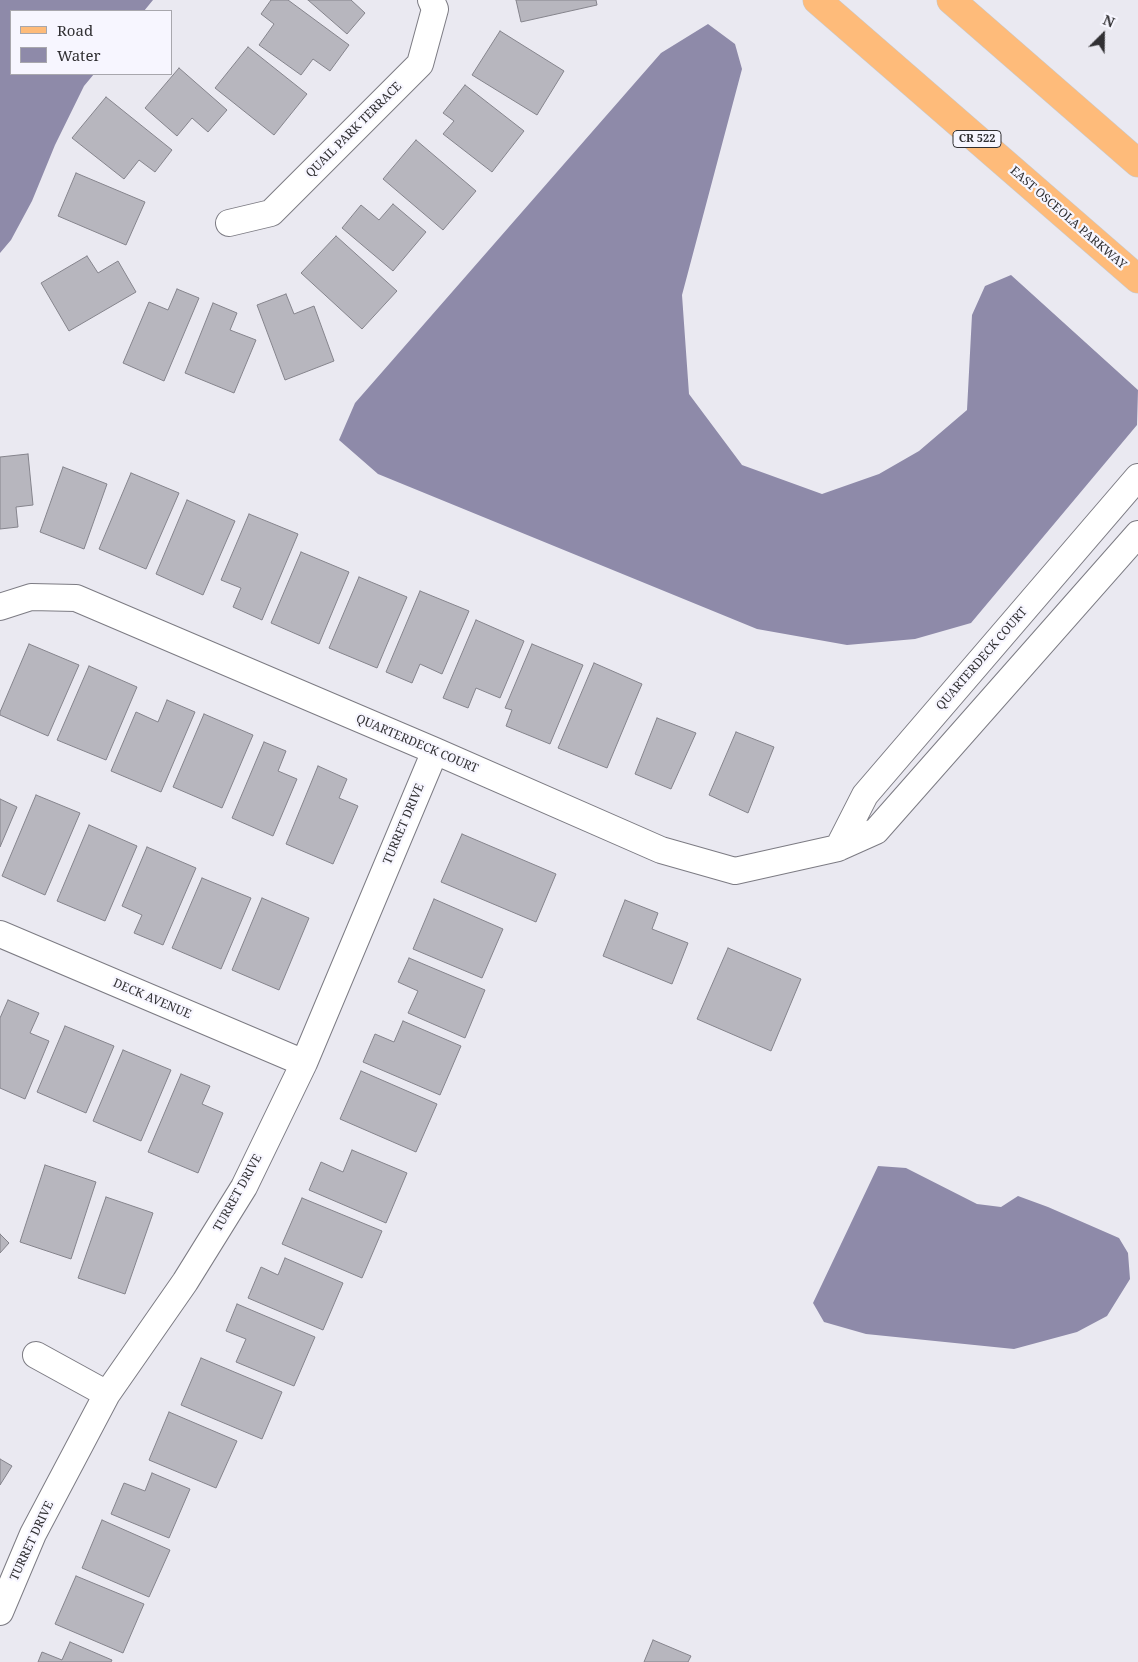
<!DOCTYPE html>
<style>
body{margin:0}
#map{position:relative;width:1138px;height:1662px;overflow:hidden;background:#eae9f1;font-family:"Noto Serif",serif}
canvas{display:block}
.legend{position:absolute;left:10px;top:10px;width:162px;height:65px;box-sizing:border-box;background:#f7f6ff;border:1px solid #a8a7ad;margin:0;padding:6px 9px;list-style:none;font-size:15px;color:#313033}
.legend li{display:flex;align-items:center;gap:10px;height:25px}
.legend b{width:25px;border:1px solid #a8a7ad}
.north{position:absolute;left:1078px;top:10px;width:50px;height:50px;-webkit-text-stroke:4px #f7f6ff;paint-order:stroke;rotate:23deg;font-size:14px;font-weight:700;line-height:20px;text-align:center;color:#313033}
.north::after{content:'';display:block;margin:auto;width:18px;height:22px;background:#313033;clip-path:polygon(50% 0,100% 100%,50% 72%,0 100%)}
</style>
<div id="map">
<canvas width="1138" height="1662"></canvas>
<ul class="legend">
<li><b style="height:6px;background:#febb7a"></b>Road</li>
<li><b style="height:14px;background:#8e8aa9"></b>Water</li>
</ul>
<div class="north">N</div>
</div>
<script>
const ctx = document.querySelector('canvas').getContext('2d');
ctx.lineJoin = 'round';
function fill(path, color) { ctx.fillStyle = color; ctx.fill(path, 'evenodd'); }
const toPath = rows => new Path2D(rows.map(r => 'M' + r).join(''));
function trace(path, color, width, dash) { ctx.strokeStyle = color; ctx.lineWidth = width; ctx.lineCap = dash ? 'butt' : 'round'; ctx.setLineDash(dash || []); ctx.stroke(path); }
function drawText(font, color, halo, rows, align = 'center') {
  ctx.font = font + ' "Noto Serif",serif'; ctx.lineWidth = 4.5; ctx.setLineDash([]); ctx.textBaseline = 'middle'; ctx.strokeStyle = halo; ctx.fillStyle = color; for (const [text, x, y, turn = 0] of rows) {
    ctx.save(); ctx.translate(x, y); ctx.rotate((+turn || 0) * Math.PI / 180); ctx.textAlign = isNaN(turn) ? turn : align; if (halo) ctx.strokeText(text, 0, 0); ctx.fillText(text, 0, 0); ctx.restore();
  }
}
fill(toPath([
 [0,0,153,0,144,11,11,11,11,74,94,74,84,86,55,145,32,201,11,240,0,253],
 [708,24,735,44,742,69,682,295,689,394,742,465,822,494,879,474,919,451,967,410,972,315,985,286,1011,275,1138,390,1137,425,971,623,915,639,847,645,757,629,378,474,339,440,355,403,661,53],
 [878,1166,906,1168,977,1204,1001,1207,1018,1196,1048,1207,1119,1238,1128,1253,1130,1279,1107,1316,1077,1332,1014,1349,866,1334,824,1322,813,1303]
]), '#8e8aa9');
const building = toPath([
 [271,0,288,0,349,45,330,71,313,59,301,75,259,45,274,24,261,14,271,0],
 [308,0,351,0,365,13,347,34,308,0],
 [516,0,596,0,597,5,521,22,516,0],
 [500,31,564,71,537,115,472,75,500,31],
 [248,47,307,94,274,135,215,88,248,47],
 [179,68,227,110,208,132,192,118,177,136,145,108,179,68],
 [465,85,524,131,492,172,443,134,454,121,443,113,465,85],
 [106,97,172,150,155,172,139,160,124,179,72,138,106,97],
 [416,140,476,191,443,230,383,179,416,140],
 [76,173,145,202,126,245,58,216,76,173],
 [393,204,426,232,393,271,342,228,361,205,379,220,393,204],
 [336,236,397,291,362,329,301,273,336,236],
 [87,256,98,273,118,261,136,292,69,331,41,283,87,256],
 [177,289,199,298,164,381,123,363,149,302,168,310,177,289],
 [286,294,294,314,314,306,334,361,285,380,257,305,286,294],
 [213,303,237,313,230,330,256,340,234,393,185,373,213,303],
 [28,454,33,505,16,507,18,527,0,529,0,457,28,454],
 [63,467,107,484,84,549,40,532,63,467],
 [131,473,179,493,146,569,99,549,131,473],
 [187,500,235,521,203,595,156,574,187,500],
 [249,514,298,534,262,620,233,607,241,588,221,580,249,514],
 [301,552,349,572,319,644,271,623,301,552],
 [359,577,407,597,377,668,329,648,359,577],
 [420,591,469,611,442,674,420,664,412,683,386,672,420,591],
 [476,620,524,641,500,698,476,688,468,708,443,698,476,620],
 [29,644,79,665,48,736,0,715,0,712,29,644],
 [532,644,583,665,550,744,506,726,512,710,505,708,532,644],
 [594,663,642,684,607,768,558,748,594,663],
 [89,666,137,687,106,760,57,740,89,666],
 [167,700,195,712,161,792,111,771,136,712,158,722,167,700],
 [204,714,253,735,222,808,173,787,204,714],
 [657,718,696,733,671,789,635,774,657,718],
 [736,732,774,747,748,813,709,795,736,732],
 [264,742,286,751,278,771,297,779,273,836,232,818,264,742],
 [318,766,347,779,339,798,358,806,333,864,286,844,318,766],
 [36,795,80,813,45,895,2,876,36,795],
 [0,799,17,807,0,847,0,799],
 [89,825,137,846,105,921,57,901,89,825],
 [462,834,556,874,536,922,441,882,462,834],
 [147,847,196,868,163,945,134,933,142,915,122,906,147,847],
 [202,878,251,898,221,969,172,948,202,878],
 [262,898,309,918,279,990,232,970,262,898],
 [434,899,503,929,482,978,413,949,434,899],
 [625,900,658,913,652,929,688,943,672,984,603,956,625,900],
 [728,948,801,979,771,1051,697,1019,728,948],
 [409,958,485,990,465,1038,408,1013,418,991,398,982,409,958],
 [8,1000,39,1013,30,1033,49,1041,25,1099,0,1088,0,1018,8,1000],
 [403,1021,461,1046,440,1095,363,1062,375,1034,394,1042,403,1021],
 [65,1026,114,1046,86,1113,37,1092,65,1026],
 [123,1050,171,1070,141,1141,93,1121,123,1050],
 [361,1071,437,1104,416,1152,340,1119,361,1071],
 [181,1074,210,1086,202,1104,223,1113,198,1173,148,1152,181,1074],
 [352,1150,407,1173,386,1223,309,1190,321,1162,343,1172,352,1150],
 [45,1165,96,1182,71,1259,20,1242,45,1165],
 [106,1197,153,1213,125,1294,78,1278,106,1197],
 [302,1198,382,1231,362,1278,282,1244,302,1198],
 [0,1234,9,1243,0,1253,0,1234],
 [285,1258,343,1283,323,1330,248,1298,261,1267,278,1275,285,1258],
 [237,1304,315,1337,294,1386,236,1362,246,1339,226,1331,237,1304],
 [201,1358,282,1392,262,1439,181,1405,201,1358],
 [169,1412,237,1441,216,1488,149,1460,169,1412],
 [0,1459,12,1466,0,1485,0,1459],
 [152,1473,190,1489,169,1538,111,1514,124,1483,145,1491,152,1473],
 [102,1520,170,1550,149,1597,82,1568,102,1520],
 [76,1576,144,1604,123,1653,55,1624,76,1576],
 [653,1640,691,1656,688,1662,644,1662,653,1640],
 [70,1642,112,1660,111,1662,38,1662,42,1652,62,1660,70,1642]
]);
fill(building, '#b7b6be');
trace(building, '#85848c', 1);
const street = toPath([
 [229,223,271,213,420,64,435,9,431,0],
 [0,607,31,597,76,598,435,751,661,850,735,871,838,848,876,831,1138,534],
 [838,848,865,795,1138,477],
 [0,934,304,1063],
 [36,1355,107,1394],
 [0,1612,33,1534,107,1394,185,1282,244,1187,304,1063,435,751]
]);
const primary = toPath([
 [817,0,1138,279],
 [951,0,1138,163]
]);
trace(street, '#7c7b83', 28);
trace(primary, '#c9c9ca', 29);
trace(street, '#fff', 26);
trace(primary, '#febb7a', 28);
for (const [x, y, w] of [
 [977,139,48]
]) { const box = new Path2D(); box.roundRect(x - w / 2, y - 8.5, w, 17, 4); ctx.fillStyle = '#f7f6ff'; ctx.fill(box); trace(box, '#313033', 1); }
drawText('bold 11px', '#313033', null, [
 ["CR 522",977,139]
]);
drawText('12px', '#313033', '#f7f6ff', [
 ["QUAIL PARK TERRACE",354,130,-45],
 ["EAST OSCEOLA PARKWAY",1068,218,41],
 ["QUARTERDECK COURT",982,659,-49],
 ["QUARTERDECK COURT",417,744,23],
 ["TURRET DRIVE",404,824,-67],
 ["DECK AVENUE",152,999,23],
 ["TURRET DRIVE",238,1193,-61],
 ["TURRET DRIVE",32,1541,-65]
]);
</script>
